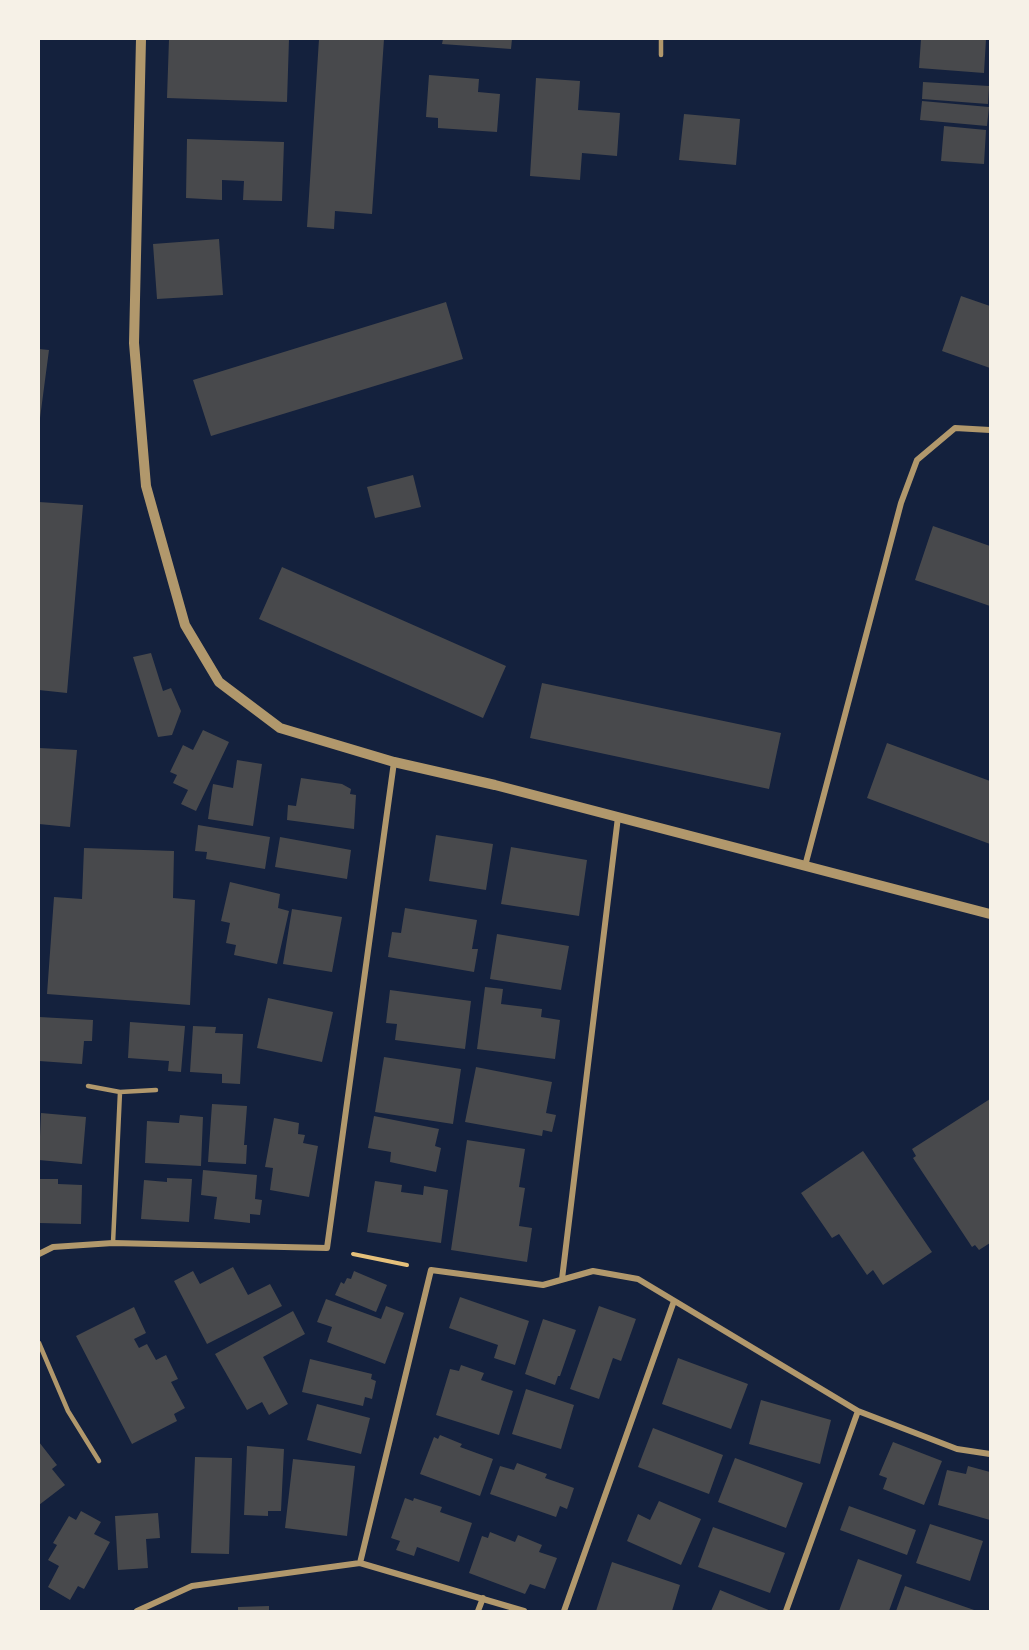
<!DOCTYPE html>
<style>
body{margin:0}
#map{position:relative;width:1029px;height:1650px;overflow:hidden;background:#14213d;font-family:Lato,sans-serif}
canvas{display:block}
.frame{position:absolute;inset:0;border:40px solid #f6f1e7;pointer-events:none}
</style>
<div id="map">
<canvas width="1029" height="1650"></canvas>
<div class="frame"></div>
</div>
<script>
const ctx = document.querySelector('canvas').getContext('2d');
ctx.lineJoin = 'round';
function fill(path, color) { ctx.fillStyle = color; ctx.fill(path, 'evenodd'); }
const toPath = rows => new Path2D(rows.map(r => 'M' + r).join(''));
function trace(path, color, width, dash) { ctx.strokeStyle = color; ctx.lineWidth = width; ctx.lineCap = dash ? 'butt' : 'round'; ctx.setLineDash(dash || []); ctx.stroke(path); }
fill(toPath([
 [169,39,289,39,287,102,167,98],
 [319,39,384,39,372,214,335,211,334,229,307,227],
 [443,39,512,39,511,49,442,44],
 [921,39,986,39,984,73,919,68],
 [429,75,479,79,478,92,500,94,497,132,438,128,438,118,426,117],
 [536,78,580,81,578,110,620,113,617,156,582,153,580,180,530,176],
 [923,82,989,86,988,104,922,99],
 [922,101,989,107,987,126,920,120],
 [684,114,740,119,736,165,679,160],
 [944,126,986,130,984,164,941,161],
 [187,139,284,142,282,201,243,200,244,181,222,180,222,200,186,198],
 [219,239,223,295,157,299,153,244],
 [961,296,990,306,990,368,942,351],
 [446,302,463,359,211,436,193,380],
 [39,349,49,350,40,418,39,418],
 [413,475,421,507,375,518,367,487],
 [39,502,83,505,67,693,39,690],
 [933,526,990,546,990,606,915,580],
 [282,567,506,666,483,718,259,619],
 [151,653,163,691,171,688,181,711,172,735,158,737,133,657],
 [542,683,781,733,769,789,530,738],
 [203,730,229,742,196,811,181,804,188,790,173,783,177,775,170,772,183,745,193,750],
 [887,743,990,781,990,844,867,798],
 [39,748,77,750,70,827,39,824],
 [237,760,262,764,253,826,208,819,213,784,233,788],
 [301,778,342,784,351,789,350,794,356,795,354,829,287,820,288,805,296,806],
 [198,825,270,837,265,869,206,859,207,852,195,851],
 [436,835,493,844,486,890,429,881],
 [280,837,351,850,347,879,275,867],
 [511,847,587,860,579,916,501,904],
 [84,848,174,851,173,898,195,900,190,1005,47,994,54,897,82,899],
 [230,882,280,894,278,908,289,911,277,964,234,955,236,945,226,943,230,923,221,921],
 [405,908,477,920,472,949,478,949,474,972,388,957,392,932,401,933],
 [292,909,342,917,332,972,283,964],
 [497,934,569,946,561,990,490,979],
 [485,987,503,989,501,1004,542,1009,541,1017,560,1020,555,1059,477,1049],
 [390,990,471,1001,465,1049,395,1040,397,1024,386,1023],
 [268,998,333,1012,322,1062,257,1048],
 [39,1017,93,1020,92,1041,84,1041,82,1064,39,1061],
 [130,1022,185,1026,181,1072,168,1071,169,1061,128,1058],
 [193,1026,216,1027,215,1033,243,1034,240,1084,222,1083,222,1074,190,1072],
 [384,1057,461,1069,453,1124,375,1112],
 [476,1067,552,1082,546,1113,556,1115,552,1132,543,1130,542,1136,465,1122],
 [990,1099,990,1243,979,1250,975,1245,972,1247,913,1158,916,1156,912,1149],
 [212,1104,247,1106,244,1145,247,1145,246,1164,208,1162],
 [41,1113,86,1117,82,1164,39,1160],
 [180,1115,203,1117,201,1166,145,1163,147,1121,179,1123],
 [374,1116,439,1129,435,1146,441,1148,436,1172,390,1162,391,1152,368,1148],
 [274,1118,299,1123,298,1134,305,1135,303,1143,318,1146,309,1197,270,1190,273,1168,265,1167],
 [467,1140,525,1149,519,1187,525,1188,519,1226,532,1228,527,1262,451,1250],
 [863,1151,932,1252,883,1285,873,1270,867,1275,839,1234,832,1238,801,1193],
 [203,1170,257,1175,255,1199,262,1200,260,1215,250,1214,250,1223,214,1219,217,1197,201,1195],
 [167,1178,192,1179,189,1222,141,1219,144,1180,167,1182],
 [39,1179,58,1179,58,1184,82,1185,81,1224,39,1223],
 [375,1181,402,1185,401,1192,423,1195,424,1186,448,1190,441,1243,367,1232],
 [233,1267,248,1295,270,1284,282,1306,207,1344,174,1281,193,1271,200,1284],
 [354,1271,387,1285,376,1312,335,1295,341,1282,344,1284,347,1278,351,1279],
 [460,1297,529,1321,515,1365,494,1358,498,1345,449,1328],
 [326,1299,381,1319,386,1306,404,1313,385,1364,327,1342,332,1327,317,1322],
 [599,1306,636,1319,621,1361,613,1358,599,1399,570,1389],
 [134,1307,146,1333,134,1339,139,1348,147,1344,156,1360,166,1355,178,1379,171,1382,185,1408,174,1414,177,1421,132,1444,76,1336],
 [293,1311,305,1334,263,1357,288,1404,269,1415,262,1402,247,1410,215,1354],
 [543,1319,576,1330,560,1376,558,1376,555,1385,525,1374],
 [678,1358,748,1384,731,1429,662,1404],
 [310,1359,372,1374,371,1379,376,1381,372,1399,365,1397,363,1406,302,1392],
 [461,1365,484,1373,481,1380,513,1391,499,1435,436,1415,450,1369,459,1371],
 [526,1389,574,1405,561,1449,512,1434],
 [761,1400,831,1420,820,1464,749,1444],
 [317,1404,370,1418,361,1454,307,1440],
 [653,1428,723,1455,709,1494,638,1467],
 [440,1435,462,1444,460,1447,493,1459,480,1496,420,1474,434,1437,438,1439],
 [39,1442,57,1465,52,1469,65,1485,39,1505],
 [893,1442,942,1461,924,1505,883,1489,887,1478,879,1475],
 [247,1446,284,1449,281,1511,268,1511,268,1516,244,1515],
 [195,1457,232,1458,229,1554,191,1553],
 [735,1458,803,1483,786,1528,718,1502],
 [293,1459,355,1466,347,1536,285,1528],
 [517,1463,547,1474,545,1478,574,1488,567,1509,560,1506,556,1517,490,1494,500,1466,514,1470],
 [968,1466,990,1472,990,1520,938,1505,947,1470,966,1474],
 [405,1498,413,1501,414,1498,442,1507,440,1512,472,1523,459,1562,417,1547,414,1556,396,1550,400,1541,391,1538],
 [659,1501,701,1519,681,1565,627,1541,638,1514,650,1520],
 [849,1506,916,1530,907,1555,840,1530],
 [81,1511,101,1522,94,1534,110,1542,84,1589,78,1586,70,1600,48,1587,59,1566,48,1560,57,1545,53,1543,69,1516,76,1520],
 [158,1513,160,1538,146,1539,148,1568,118,1570,115,1516],
 [930,1524,983,1541,970,1581,916,1563],
 [713,1527,785,1553,770,1593,698,1567],
 [490,1532,515,1542,518,1535,542,1545,539,1552,557,1558,545,1589,530,1584,525,1594,469,1573,482,1536,488,1538],
 [858,1559,902,1575,889,1611,839,1611],
 [612,1562,680,1585,672,1611,596,1611],
 [905,1586,977,1611,896,1611],
 [720,1590,771,1611,711,1611],
 [269,1606,269,1611,238,1611,238,1607]
]), '#48494c');
trace(toPath([
 [353,1254,407,1265]
]), '#e5c07b', 4);
trace(toPath([
 [661,55,661,39],
 [88,1086,120,1092,156,1090],
 [113,1243,120,1092],
 [39,1343,68,1411,99,1461]
]), '#b1986c', 4.5);
trace(toPath([
 [805,866,901,503,917,460,955,428,990,430],
 [39,1254,53,1247,113,1243,327,1248,394,762],
 [562,1279,618,817],
 [360,1563,431,1270,543,1285,593,1271,638,1279,858,1411,957,1449,990,1454],
 [137,1611,192,1586,360,1563,524,1611],
 [478,1611,483,1598],
 [564,1611,674,1301],
 [786,1611,858,1411]
]), '#b1986c', 6);
trace(toPath([
 [141,39,134,343,146,486,185,625,219,682,280,728,394,762,495,785,990,914]
]), '#b1986c', 10);
</script>
